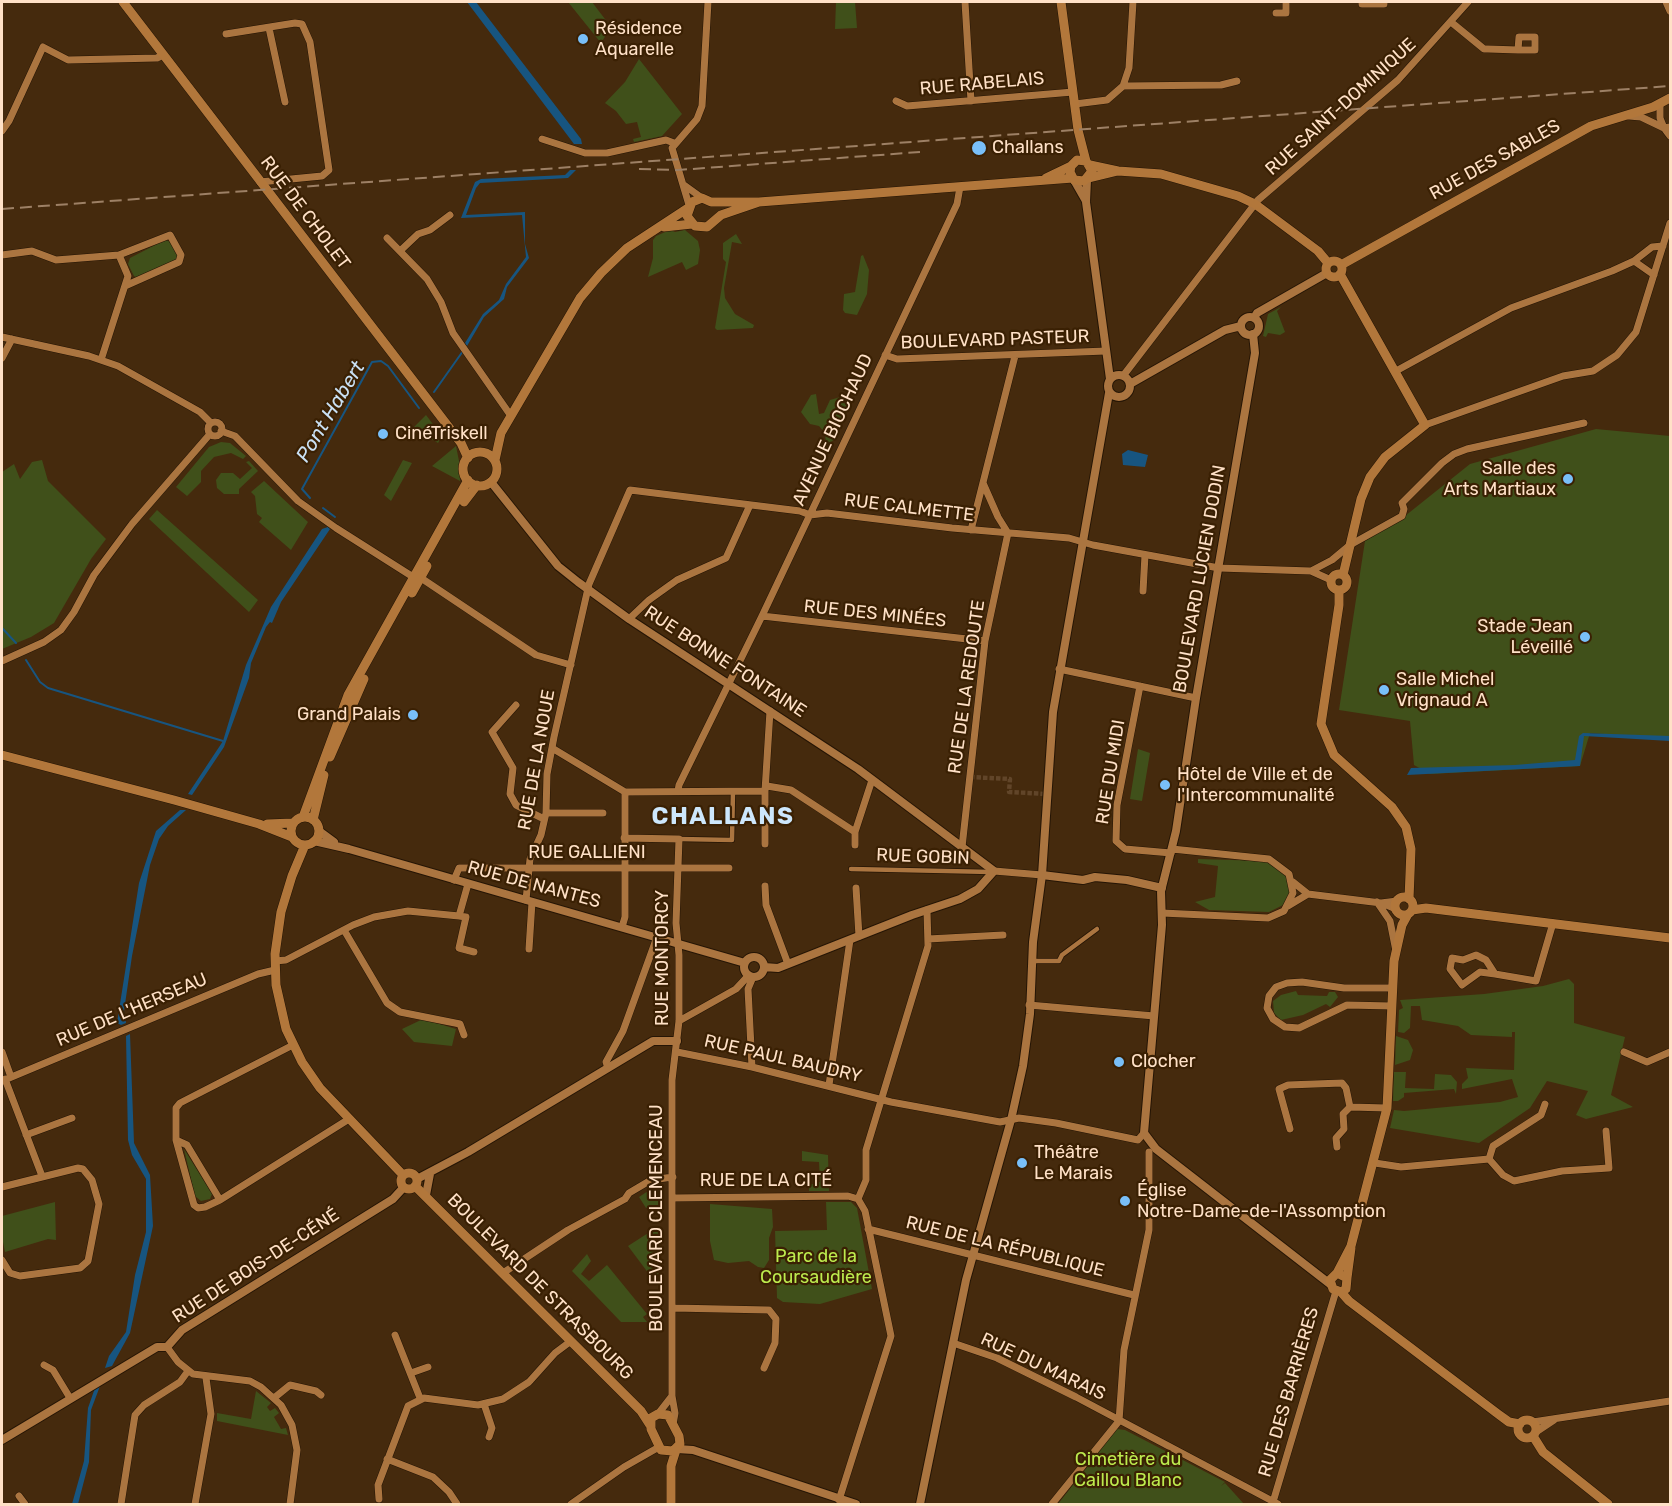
<!DOCTYPE html>
<meta charset="utf-8">
<style>
body{margin:0}
#map{position:relative;width:1672px;height:1506px;overflow:hidden;background:#452a0d;font-family:Rubik,sans-serif}
canvas{display:block}
.frame{position:absolute;inset:0;border:3px solid #ffe1c7;pointer-events:none}
</style>
<div id="map">
<canvas width="1672" height="1506"></canvas>
<div class="frame"></div>
</div>
<script>
const ctx = document.querySelector('canvas').getContext('2d');
ctx.lineJoin = 'round';
function fill(path, color) { ctx.fillStyle = color; ctx.fill(path, 'evenodd'); }
const toPath = rows => new Path2D(rows.map(r => 'M' + r).join(''));
function trace(path, color, width, dash) { ctx.strokeStyle = color; ctx.lineWidth = width; ctx.lineCap = dash ? 'butt' : 'round'; ctx.setLineDash(dash || []); ctx.stroke(path); }
function drawText(font, color, halo, rows, align = 'center') {
  ctx.font = font + ' Rubik,sans-serif'; ctx.lineWidth = 4.5; ctx.setLineDash([]); ctx.textBaseline = 'middle'; ctx.strokeStyle = halo; ctx.fillStyle = color; for (const [text, x, y, turn = 0] of rows) {
    ctx.save(); ctx.translate(x, y); ctx.rotate((+turn || 0) * Math.PI / 180); ctx.textAlign = isNaN(turn) ? turn : align; if (halo) ctx.strokeText(text, 0, 0); ctx.fillText(text, 0, 0); ctx.restore();
  }
}
fill(toPath([
 [568,2,592,2,611,27,601,43],
 [836,2,855,2,857,28,835,29],
 [639,59,682,114,662,136,634,142,633,139,641,137,637,122,626,124,616,111,605,103,625,82],
 [670,230,675,232,685,230,698,241,700,250,698,264,686,270,682,262,648,277,653,258,653,240,656,236],
 [736,234,742,244,732,242,724,288,725,298,735,314,754,325,753,328,717,330,715,328,726,262,723,259,723,243],
 [165,240,171,242,178,256,176,260,138,278,134,276,128,264,130,258],
 [863,255,869,270,867,294,857,315,845,313,843,310,844,294,855,292,861,256],
 [1281,307,1277,311,1285,332,1280,335,1268,333,1266,337,1263,336,1268,314],
 [816,394,819,414,824,413,830,400,844,396,851,402,835,439,828,444,826,444,825,433,819,426,810,424,801,412,811,395],
 [426,415,442,436,438,443,413,428],
 [1596,429,1670,436,1670,739,1590,733,1580,766,1430,774,1414,765,1410,721,1339,710,1365,541,1400,520,1470,464],
 [221,442,230,443,246,456,243,459,231,453,214,457,201,471,201,482,187,496,176,487,209,447],
 [456,446,459,461,460,481,432,466],
 [42,460,48,481,106,539,91,559,54,623,31,637,2,649,2,472,14,464,20,479,32,462],
 [403,460,412,463,391,501,384,495],
 [249,461,258,471,239,489,239,494,224,494,217,488,216,480,221,473,233,473,240,479,252,468,246,462],
 [264,481,308,522,291,550,259,522,262,518,257,514,255,496,251,492],
 [157,510,258,600,249,612,149,519],
 [1138,749,1150,753,1142,801,1130,799],
 [1198,859,1267,861,1287,875,1291,883,1289,895,1285,904,1269,912,1209,910,1195,902,1215,897,1218,866,1198,863],
 [1569,979,1574,984,1574,1023,1625,1037,1611,1095,1633,1107,1586,1119,1576,1115,1588,1091,1547,1081,1530,1108,1479,1143,1390,1128,1394,1110,1404,1111,1500,1102,1518,1097,1512,1079,1462,1089,1462,1084,1468,1078,1466,1068,1514,1070,1515,1032,1512,1032,1512,1037,1471,1035,1458,1026,1422,1020,1420,1006,1411,1006,1410,1028,1404,1033,1398,1032,1399,1010,1403,1008,1400,1000,1484,994,1543,986],
 [1296,991,1298,995,1327,996,1329,992,1335,992,1338,997,1330,1007,1326,1004,1303,1015,1281,1020,1274,1013,1273,1001,1281,995],
 [423,1019,456,1029,452,1046,414,1042,402,1029],
 [1396,1036,1408,1040,1413,1050,1410,1060,1395,1065],
 [1394,1072,1406,1072,1405,1088,1434,1089,1435,1074,1451,1075,1457,1082,1456,1094,1454,1089,1404,1093,1404,1097,1398,1101,1393,1101],
 [184,1149,212,1194,210,1199,201,1201,195,1196],
 [802,1151,828,1155,829,1191,809,1191,809,1185,820,1182,819,1162,802,1161],
 [657,1185,664,1190,663,1207,646,1208,639,1197],
 [55,1202,56,1240,48,1239,5,1252,2,1237,2,1216],
 [826,1202,851,1202,857,1208,872,1289,820,1304,783,1302,777,1298,775,1231,827,1230],
 [710,1204,772,1209,773,1227,769,1238,769,1260,764,1268,758,1267,749,1261,728,1263,714,1260,710,1241],
 [659,1226,658,1286,628,1246],
 [587,1254,591,1261,581,1274,589,1281,607,1265,647,1314,643,1317,647,1322,621,1322,572,1271],
 [256,1391,271,1403,267,1407,270,1411,275,1408,279,1413,274,1417,281,1429,286,1428,288,1435,217,1421,217,1413,251,1419],
 [1117,1429,1125,1430,1225,1482,1221,1486,1225,1483,1244,1504,1058,1504]
]), '#40501a');
fill(toPath([
 [467,2,476,2,581,139,582,144,574,144],
 [570,170,576,170,568,178,480,183,476,188,466,215,525,212,525,244,529,258,507,287,504,299,484,317,467,346,465,343,483,314,499,300,506,284,526,257,522,215,461,218,475,182,481,179,565,175],
 [1128,450,1148,455,1145,467,1123,465,1122,454],
 [328,527,330,529,281,602,272,623,270,622,266,627,251,663,249,678,224,747,192,795,188,794,223,741,246,665,271,607,322,529],
 [1583,733,1670,736,1670,741,1584,736,1580,766,1407,775,1411,768,1515,765,1575,760,1579,736],
 [180,810,186,810,168,826,159,839,150,865,132,956,124,1011,126,1023,121,1025,117,1023,139,883,156,831],
 [130,1034,134,1143,150,1175,153,1226,130,1333,112,1366,105,1368,109,1356,126,1332,135,1275,146,1232,146,1179,132,1155,128,1140,126,1036],
 [100,1386,91,1410,89,1462,78,1504,72,1504,84,1461,88,1408,95,1388]
]), '#175580');
trace(toPath([
 [434,392,463,351],
 [310,498,302,489,372,362,381,361,388,366,419,408],
 [323,508,335,517],
 [2,628,16,643],
 [26,660,40,682,48,688,223,741]
]), '#175580', 2);
trace(toPath([
 [970,777,1010,779,1009,792,1047,794]
]), '#614529', 4.5, [4.5, 2]);
const pedestrian = toPath([
 [679,839,732,840,733,791],
 [851,869,992,872],
 [1031,961,1059,961,1062,955,1097,929]
]);
const minor = toPath([
 [965,2,971,101],
 [1362,2,1362,4,1384,4,1384,2],
 [1666,2,1670,11],
 [1276,13,1286,13,1286,2],
 [1451,22,1484,49,1488,49,1518,50,1535,50,1535,37,1519,37,1518,50],
 [269,28,285,102],
 [226,34,295,23,302,24,310,42,329,170,322,176,260,182],
 [1123,86,1221,85,1237,81],
 [896,101,907,106,1073,92],
 [1075,104,1107,100,1123,86,1129,68,1133,2],
 [1660,104,1660,118,1664,128,1670,127],
 [1629,116,1641,117,1664,128,1670,136],
 [2,131,9,121,43,47,68,60,157,58,163,55],
 [542,139,585,153,607,153,666,140,674,143],
 [684,185,702,198],
 [689,205,672,148,697,119,702,106,708,2],
 [387,238,427,279,441,302,453,333,511,416],
 [400,251,418,234,430,230,450,215],
 [2,255,32,251,56,260,119,255,128,276,101,360],
 [119,255,170,235,181,255,179,262,125,286],
 [1634,261,1654,275],
 [2,337,89,356,118,366,200,412,211,423],
 [885,355,897,359,1106,351],
 [2,358,12,339],
 [1396,371,1511,308,1612,271,1634,261,1652,247,1663,246],
 [1123,376,1258,200,1398,80,1468,2],
 '208 429a7 7 0 1 1 14 0a7 7 0 1 1-14 0Z',
 [1425,425,1563,376,1593,371,1617,355,1636,332,1670,223],
 [221,431,235,436,298,501,336,528,410,575,421,578,536,655,571,665],
 [983,483,998,517,1008,533],
 [971,530,1015,356],
 [1311,571,1332,560,1350,545,1402,516,1404,509,1402,503,1442,463,1454,454,1467,449,1584,423],
 [1143,591,1145,555],
 [762,616,985,641],
 [629,619,649,600,677,580,726,558,750,505],
 [2,661,44,642,61,630,74,612,94,575,132,524,210,434],
 [1059,669,1196,698],
 [1140,686,1117,805,1116,841,1125,849,1171,853],
 [516,705,492,732,513,768,510,794,516,805,544,819],
 [552,748,625,792,765,791],
 [767,786,791,790,855,832],
 [678,791,679,785,762,616,957,204,960,187],
 [546,813,603,813],
 [624,838,679,839,676,923,679,955,679,1021,672,1080,672,1396],
 [765,844,765,791,770,711],
 [855,845,855,832,872,780],
 [962,847,985,641,1008,533],
 [994,871,1042,875],
 [454,880,459,868,729,868],
 [1293,882,1308,894,1381,903,1397,901],
 [765,886,766,905,788,964],
 [856,888,859,936],
 [526,900,530,859,541,835,546,813,547,774,554,737,589,584,630,490,800,511,810,515,827,513,952,528,1069,538,1093,545,1219,568,1311,571,1331,580],
 [1377,902,1390,921,1396,951],
 [1384,904,1396,909],
 [1288,906,1308,894],
 [1162,913,1268,918,1284,911,1293,893,1289,874,1269,859,1172,849],
 [459,916,466,917,459,948,474,952],
 [622,927,625,917,625,792],
 [344,930,387,1003,400,1012,460,1024,464,1035],
 [928,939,1003,935],
 [529,949,532,902],
 [275,961,286,960,353,925,374,917,408,911,459,916,468,884],
 [1495,974,1480,972,1462,985,1450,969,1452,958,1463,960,1476,955,1486,960,1495,974,1536,981,1553,923],
 [1029,1005,1154,1016],
 [1392,1006,1347,1005,1299,1028,1285,1027,1273,1019,1267,1008,1269,996,1276,987,1287,983,1302,982,1344,988,1392,988],
 [679,1021,736,989,749,975],
 [293,1045,180,1103,176,1108,176,1140,187,1145,220,1200,349,1119],
 [2,1052,11,1077],
 [677,1052,752,1067,891,1102,1000,1122,1019,1118,1056,1123,1138,1140,1144,1133],
 [1624,1052,1647,1062,1670,1052],
 [752,1067,748,989,753,977],
 [608,1068,606,1062,623,1031,657,937],
 [5,1079,42,1176],
 [2,1081,258,974,275,970],
 [829,1085,850,940],
 [1290,1129,1279,1089,1288,1085,1342,1083,1346,1088,1350,1107,1387,1108],
 [26,1135,72,1118],
 [176,1140,194,1205,198,1208,205,1207,220,1200],
 [1337,1147,1336,1138,1344,1129,1343,1114,1350,1107],
 [1489,1159,1493,1146,1541,1115,1545,1104],
 [1375,1163,1401,1167,1489,1159,1503,1175,1514,1181,1562,1171,1609,1168,1606,1131],
 [2,1187,78,1168,83,1169,92,1180,99,1204,88,1261,80,1268,20,1276,10,1273,2,1260],
 [672,1198,848,1196,858,1199],
 [858,1199,866,1180,866,1150,928,946,927,910],
 [868,1229,1134,1295],
 [503,1273,568,1230,625,1199,629,1193,651,1180,673,1177],
 [673,1308,769,1310,776,1319,775,1343,764,1368],
 [395,1335,420,1398],
 [953,1343,997,1358,1076,1397,1278,1504],
 [167,1347,178,1362,193,1374,250,1381,261,1387,281,1405,292,1425,297,1450,290,1504],
 [44,1365,53,1370,70,1398],
 [411,1373,428,1367],
 [274,1398,290,1385,316,1391,321,1395],
 [484,1404,492,1428,489,1437],
 [658,1414,672,1396,675,1413,673,1424],
 [1119,1421,1124,1350,1149,1230,1149,1152],
 [1533,1422,1670,1401],
 [1536,1432,1554,1420],
 [387,1459,433,1477,449,1492,457,1504],
 [19,1496,25,1504],
 [379,1499,378,1485,408,1406,424,1398,478,1405,503,1399,529,1382,555,1353,571,1341],
 [839,1500,891,1336,865,1211,858,1199],
 [1273,1502,1336,1291],
 [121,1504,135,1415,144,1405,180,1382,188,1371],
 [195,1504,211,1414,206,1378],
 [571,1504,624,1467,659,1447],
 [1052,1504,1119,1421]
]);
const tertiary = toPath([
 [1074,180,1086,201],
 [1087,180,1086,202,1110,379],
 '1241 326a9 9 0 1 1 18 0a9 9 0 1 1-18 0Z',
 [1254,318,1257,313,1327,273],
 [1253,334,1255,353,1196,698,1176,831,1161,891,1162,925,1144,1133,1156,1149,1330,1284],
 '1108 386a11 11 0 1 1 22 0a11 11 0 1 1-22 0Z',
 [1130,384,1225,330,1241,326],
 [491,482,558,566,578,582,629,619,858,769,994,871,978,889,960,899,912,915,778,968,764,967],
 [319,831,334,842],
 [314,841,349,849,745,963],
 [1042,875,1083,880,1095,877,1127,880,1162,888],
 '744 967a10 10 0 1 1 20 0a10 10 0 1 1-20 0Z',
 [417,1179,468,1152,653,1041,677,1041],
 [426,1195,430,1174],
 [2,1440,157,1347,167,1347,182,1330,393,1199,404,1187],
 [677,1449,693,1450,856,1504],
 [920,1504,966,1280,1011,1120,1023,1066,1030,1014,1033,942,1042,875,1053,712,1109,393]
]);
const secondary = toPath([
 [123,2,461,443,468,458],
 [1061,2,1078,130,1086,161,1092,171,1084,181,1074,180,1070,172,1071,166,1077,160,1086,161],
 [1090,165,1118,171],
 [1046,178,1071,166],
 [1089,178,1118,171,1161,174,1238,196,1255,204,1318,251,1328,263],
 [759,202,721,215,707,227,695,226,687,216,692,202,702,198,711,202,759,202,1073,178],
 [664,227,692,224],
 '1326 269a8 8 0 1 1 16 0a8 8 0 1 1-16 0Z',
 [1341,265,1591,126,1653,107,1670,98],
 [1340,274,1425,425,1385,457,1370,477,1361,499,1343,575],
 '463 469a17 17 0 1 1 34 0a17 17 0 1 1-34 0Z',
 [495,460,501,433,580,298,601,273,627,248,688,208],
 [464,502,477,485],
 '1331 582a8 8 0 1 1 16 0a8 8 0 1 1-16 0Z',
 [1339,591,1339,605,1321,724,1334,755,1392,807,1406,827,1411,849,1409,899],
 [412,593,427,566],
 [2,755,174,800,259,824,292,837],
 [330,757,364,679],
 [303,817,348,695,468,480],
 '291 831a14 14 0 1 1 28 0a14 14 0 1 1-28 0Z',
 [313,820,324,775],
 [267,824,293,823],
 [305,845,292,876,281,912,275,954,276,985,286,1029,302,1062,320,1088,403,1175],
 '1395 906a9 9 0 1 1 18 0a9 9 0 1 1-18 0Z',
 [1412,910,1426,908,1670,938],
 '401 1181a8 8 0 1 1 16 0a8 8 0 1 1-16 0Z',
 [415,1186,641,1411,650,1425],
 [1337,1273,1347,1278,1346,1289,1341,1292,1333,1289,1330,1280,1337,1273,1351,1246,1387,1108,1394,961,1402,925,1408,914],
 [1347,1278,1351,1248],
 [1341,1292,1349,1301,1498,1414,1509,1422,1520,1424],
 [658,1414,668,1415,679,1436,680,1444,673,1451,661,1450,651,1429,651,1418,658,1414],
 '1518 1429a9 9 0 1 1 18 0a9 9 0 1 1-18 0Z',
 [1533,1436,1543,1452,1608,1504],
 [671,1504,671,1466,676,1450]
]);
trace(pedestrian, '#251505', 6);
trace(minor, '#251505', 8);
trace(tertiary, '#251505', 10);
trace(secondary, '#251505', 10);
trace(pedestrian, '#ab7540', 4.5);
trace(minor, '#ab7540', 7);
trace(tertiary, '#ab7540', 8);
trace(secondary, '#b2773b', 9);
trace(toPath([
 [639,169,678,170,920,152],
 [2,209,1670,86]
]), '#9d8065', 2, [12, 6]);
for (const [x, y, r, color] of [
 [583,39,6,"#79bff8"],
 [979,148,8,"#79bff8"],
 [383,434,6,"#79bff8"],
 [1568,479,6,"#79bff8"],
 [1585,637,6,"#79bff8"],
 [1384,690,6,"#79bff8"],
 [413,715,6,"#79bff8"],
 [1165,785,6,"#79bff8"],
 [1119,1062,6,"#79bff8"],
 [1022,1163,6,"#79bff8"],
 [1125,1201,6,"#79bff8"]
]) { const dot = new Path2D(); dot.arc(x, y, r, 0, 2 * Math.PI); ctx.fillStyle = color; ctx.fill(dot); trace(dot, '#3a2003', 2); }
drawText('18px', '#ffe1c7', '#3a2003', [
 ["Résidence",595,29],
 ["Aquarelle",595,50],
 ["Challans",992,148],
 ["CinéTriskell",395,434],
 ["Salle des",1556,469,"right"],
 ["Arts Martiaux",1556,490,"right"],
 ["Stade Jean",1573,627,"right"],
 ["Léveillé",1573,648,"right"],
 ["Salle Michel",1396,680],
 ["Vrignaud A",1396,701],
 ["Grand Palais",401,715,"right"],
 ["Hôtel de Ville et de",1177,775],
 ["l'Intercommunalité",1177,796],
 ["Clocher",1131,1062],
 ["Théâtre",1034,1153],
 ["Le Marais",1034,1174],
 ["Église",1137,1191],
 ["Notre-Dame-de-l'Assomption",1137,1212]
], 'left');
drawText('18px', '#ffe1c7', '#3a2003', [
 ["RUE RABELAIS",982,84,-5],
 ["RUE SAINT-DOMINIQUE",1341,107,-42],
 ["RUE DES SABLES",1495,160,-29],
 ["RUE DE CHOLET",305,213,53],
 ["BOULEVARD PASTEUR",995,340,-2],
 ["AVENUE BIOCHAUD",833,430,-65],
 ["RUE CALMETTE",909,508,7],
 ["BOULEVARD LUCIEN DODIN",1200,579,-80],
 ["RUE DES MINÉES",875,614,6],
 ["RUE BONNE FONTAINE",725,662,33],
 ["RUE DE LA REDOUTE",967,687,-82],
 ["RUE DE LA NOUE",537,760,-80],
 ["RUE DU MIDI",1111,772,-81],
 ["RUE GALLIENI",587,853],
 ["RUE GOBIN",923,857,2],
 ["RUE DE NANTES",534,885,15],
 ["RUE MONTORCY",663,958,-90],
 ["RUE DE L'HERSEAU",132,1010,-23],
 ["RUE PAUL BAUDRY",783,1059,13],
 ["RUE DE LA CITÉ",766,1181],
 ["BOULEVARD CLEMENCEAU",657,1218,-90],
 ["RUE DE LA RÉPUBLIQUE",1005,1247,14],
 ["RUE DE BOIS-DE-CÉNÉ",256,1266,-33],
 ["BOULEVARD DE STRASBOURG",540,1287,45],
 ["RUE DU MARAIS",1043,1367,25],
 ["RUE DES BARRIÈRES",1289,1392,-74]
]);
drawText('18px', '#bdeb4e', '#3a2003', [
 ["Parc de la",816,1257],
 ["Coursaudière",816,1278],
 ["Cimetière du",1128,1460],
 ["Caillou Blanc",1128,1481]
]);
drawText('italic 20px', '#cae1f5', '#3a2003', [
 ["Pont Habert",331,412,-59]
]);
ctx.letterSpacing = '1.5px';
drawText('bold 24px', '#cde7fc', '#3a2003', [
 ["CHALLANS",723,817]
]);
ctx.letterSpacing = '0px';
</script>
